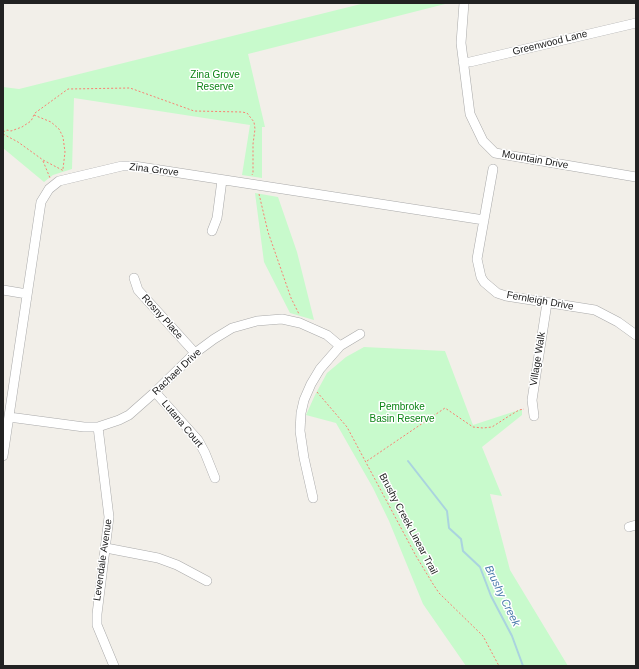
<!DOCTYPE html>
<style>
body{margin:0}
#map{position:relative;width:639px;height:669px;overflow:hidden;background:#f2efe9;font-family:Helvetica,sans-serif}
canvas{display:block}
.frame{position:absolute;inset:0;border:4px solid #222;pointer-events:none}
</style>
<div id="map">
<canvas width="639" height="669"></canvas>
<div class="frame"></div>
</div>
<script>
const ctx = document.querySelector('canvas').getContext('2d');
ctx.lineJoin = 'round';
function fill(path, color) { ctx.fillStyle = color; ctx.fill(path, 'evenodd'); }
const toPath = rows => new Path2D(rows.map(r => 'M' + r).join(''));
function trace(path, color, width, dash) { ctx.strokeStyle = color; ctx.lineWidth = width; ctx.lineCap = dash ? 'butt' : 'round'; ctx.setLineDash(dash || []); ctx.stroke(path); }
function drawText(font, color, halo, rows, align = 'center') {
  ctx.font = font + ' Helvetica,sans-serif'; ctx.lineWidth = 3; ctx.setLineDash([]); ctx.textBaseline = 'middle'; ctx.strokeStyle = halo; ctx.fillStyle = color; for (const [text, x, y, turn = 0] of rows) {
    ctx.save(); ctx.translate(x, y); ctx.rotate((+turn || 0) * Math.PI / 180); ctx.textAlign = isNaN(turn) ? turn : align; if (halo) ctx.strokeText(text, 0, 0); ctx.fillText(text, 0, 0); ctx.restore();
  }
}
fill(toPath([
 [365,3,449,3,248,54,265,127,262,127,262,178,242,175,250,125,74,98,72,169,53,175,44,182,3,148,3,87,19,89],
 [255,193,278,197,297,252,314,320,290,313,264,262],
 [364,347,445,351,473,425,522,409,522,415,482,447,502,496,490,494,510,570,568,666,466,666,423,604,389,521,373,488,336,423,306,415,315,395,327,373,346,357]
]), '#c8facc');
trace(toPath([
 [408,461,447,511,449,528,461,539,463,551,480,567,491,596,512,636,523,666]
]), '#aad3df', 2);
const minor = toPath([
 [464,3,461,43,470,114,483,141,495,153,636,177],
 [463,62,470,62,636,23],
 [493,169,477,259,481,277,484,282,497,293,506,296,595,310,618,322,636,335],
 [212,231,217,218,222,180],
 [134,278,138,290,195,353],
 [3,290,27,294],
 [155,392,198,440,205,453,215,478],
 [534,416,532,400,547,303],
 [9,417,84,427,98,427,119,420,129,415,155,392,195,353,214,339,232,328,257,321,282,319,300,323,327,335,340,346],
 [98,427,109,517,97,614,97,625,114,666],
 [3,456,41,202,49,189,59,181,122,166,134,166,484,220],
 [313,498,304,458,300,431,301,413,304,400,311,384,320,369,340,346,360,334],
 [629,527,636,525],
 [106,548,158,558,177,565,207,581]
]);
trace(minor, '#a9a9a9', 10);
trace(toPath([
 [34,115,51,122,59,129,63,137,65,152,63,169],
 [3,132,7,130,11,131,22,127,31,121,35,113,68,89,130,88,194,111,242,112,247,113,254,122,255,129,253,144,253,173,252,175],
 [3,134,18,142,43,160,64,171],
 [43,161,50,178],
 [259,194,268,232,291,298,299,314],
 [317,392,347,427,416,556,433,584,439,593,483,636,499,666],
 [367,461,445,408,473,427,483,428,492,427,509,416,519,410,524,409]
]), '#fa8072', 1, [2, 2]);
trace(minor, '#fff', 9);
drawText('10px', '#222', '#fff', [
 ["Greenwood Lane",550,43,-14],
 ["Mountain Drive",535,160,10],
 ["Zina Grove",154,170,7],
 ["Fernleigh Drive",540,301,10],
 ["Rosny Place",162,317,48],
 ["Village Walk",538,359,-81],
 ["Rachael Drive",177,372,-43],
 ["Lutana Court",182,424,50],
 ["Brushy Creek Linear Trail",408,524,62],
 ["Levendale Avenue",103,560,-82]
]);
drawText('10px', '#0c8416', '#fff', [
 ["Zina Grove",215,75],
 ["Reserve",215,87],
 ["Pembroke",402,407],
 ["Basin Reserve",402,419]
]);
drawText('italic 11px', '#4a7aab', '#fff', [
 ["Brushy Creek",502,596,64]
]);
</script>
